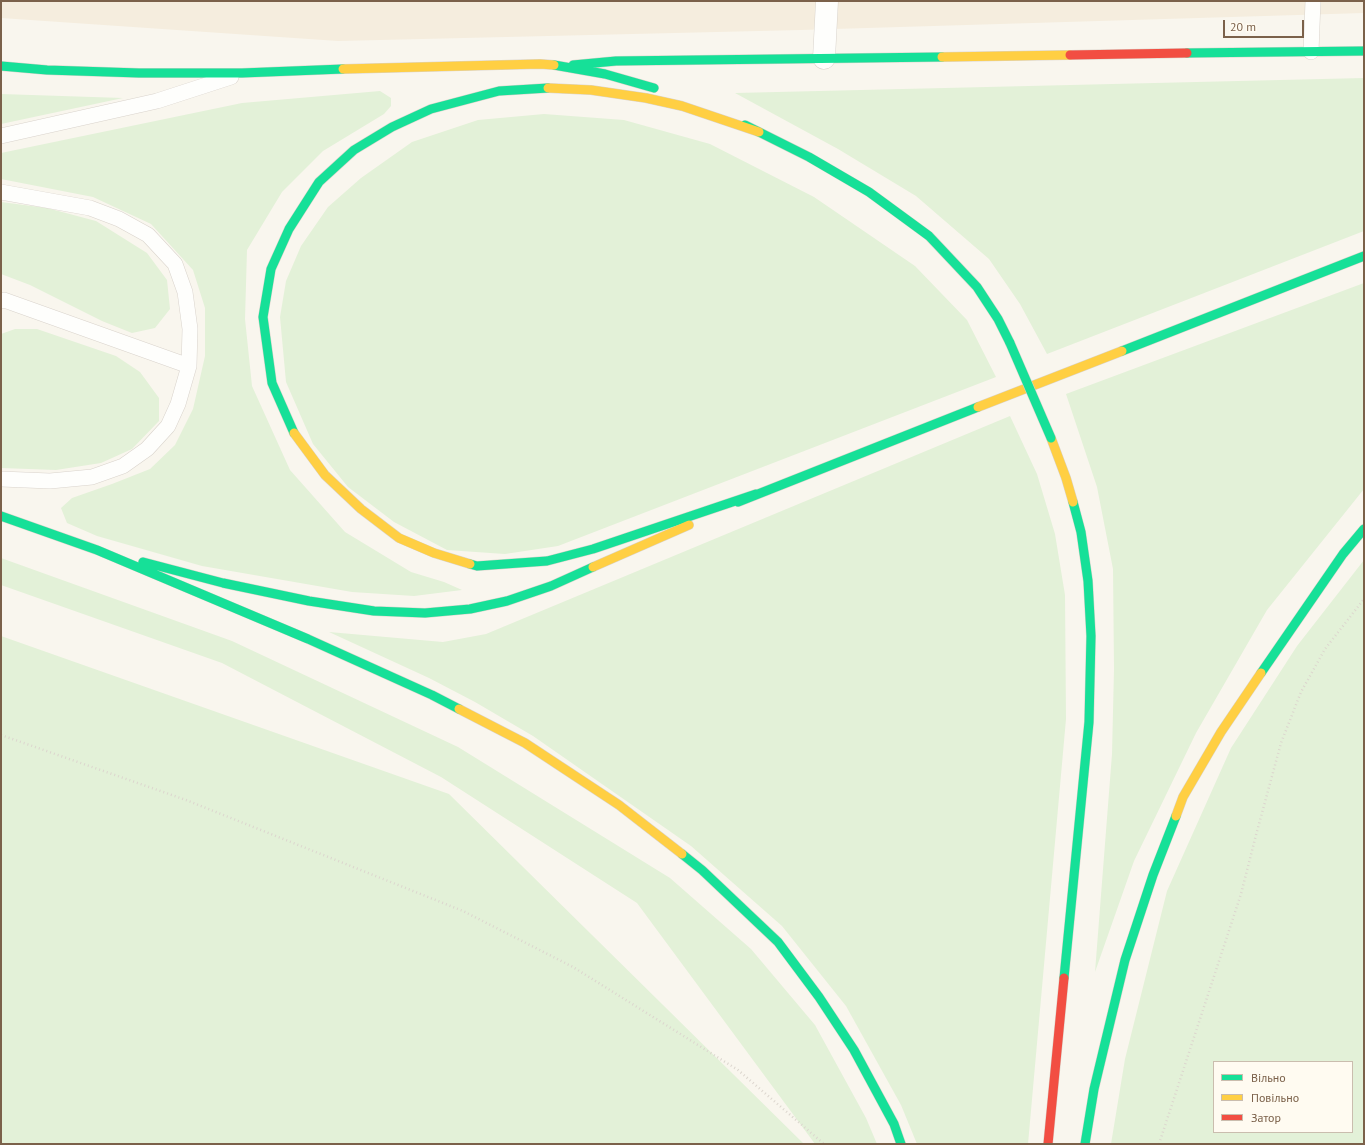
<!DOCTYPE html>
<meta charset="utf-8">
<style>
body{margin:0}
#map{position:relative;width:1365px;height:1145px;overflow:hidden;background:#f9f6ee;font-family:"PT Sans",sans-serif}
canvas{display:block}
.frame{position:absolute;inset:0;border:2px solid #7b614a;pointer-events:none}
.legend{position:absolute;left:1213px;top:1061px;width:140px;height:72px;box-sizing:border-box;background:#fffbf1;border:1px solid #cabdae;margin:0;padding:5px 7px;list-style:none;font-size:12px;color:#7b614a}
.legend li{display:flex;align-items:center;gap:8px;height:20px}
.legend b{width:20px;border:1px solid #cabdae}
.scale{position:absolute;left:1223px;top:20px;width:81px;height:18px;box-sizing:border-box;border:2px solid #7b614a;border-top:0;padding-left:5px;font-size:12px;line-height:14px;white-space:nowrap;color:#7b614a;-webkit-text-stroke:3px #fffbf1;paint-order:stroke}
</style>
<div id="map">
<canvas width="1365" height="1145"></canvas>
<div class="frame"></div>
<ul class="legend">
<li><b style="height:5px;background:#16e098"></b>Вільно</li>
<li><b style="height:5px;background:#ffcf43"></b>Повільно</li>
<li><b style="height:5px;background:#f24e42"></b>Затор</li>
</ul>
<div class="scale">20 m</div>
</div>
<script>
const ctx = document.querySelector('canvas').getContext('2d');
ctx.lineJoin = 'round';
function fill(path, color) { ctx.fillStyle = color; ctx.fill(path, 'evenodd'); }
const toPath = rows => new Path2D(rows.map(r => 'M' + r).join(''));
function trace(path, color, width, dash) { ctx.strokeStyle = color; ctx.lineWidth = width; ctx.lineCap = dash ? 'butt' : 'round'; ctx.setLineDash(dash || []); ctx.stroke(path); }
fill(toPath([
 [1,1,1364,1,1364,13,801,30,338,41,1,18]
]), '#f5edde');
fill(toPath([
 [1364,78,1364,231,1047,354,1020,304,989,259,916,196,838,149,735,93],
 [380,91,391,98,391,106,384,114,323,151,282,192,247,250,245,319,252,386,290,470,345,532,411,572,444,582,462,590,414,596,352,592,202,566,97,536,67,523,61,508,72,498,112,484,150,469,175,445,193,409,205,356,205,308,193,270,151,224,93,197,1,179,1,153,242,103],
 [1,94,123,98,1,124],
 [544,114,624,120,710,144,814,197,915,266,967,320,996,377,558,546,505,554,447,550,394,522,348,487,313,444,286,382,280,317,286,281,301,246,328,207,361,178,412,142,478,120],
 [1,202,47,208,96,221,147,253,167,280,170,309,155,328,132,333,102,321,30,285,1,274],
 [1364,283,1364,489,1267,610,1196,733,1134,861,1095,972,1112,754,1114,669,1113,569,1097,487,1066,394],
 [15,329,37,329,116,356,140,372,159,398,159,421,132,449,101,463,56,470,1,468,1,334],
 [1010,416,1037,474,1055,534,1065,595,1066,719,1028,1144,917,1144,901,1105,846,1006,782,926,691,846,533,736,475,702,429,678,329,632,443,642,486,634],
 [1,558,232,641,458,747,670,878,751,949,815,1025,866,1118,877,1144,815,1144,637,903,441,777,222,663,1,585],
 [1364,560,1364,1144,1111,1144,1125,1059,1167,891,1231,748,1297,646],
 [1214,1062,1352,1062,1352,1132,1214,1132],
 [1,636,449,794,804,1144,1,1144]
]), '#e3f1d8');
const lane = toPath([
 [1311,52,1313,1],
 [1,136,157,101,231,77],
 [1,192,90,208,119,219,148,235,175,264,185,292,190,329,189,366,178,404,168,426,147,449,123,466,92,477,50,481,1,479],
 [1,301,4,300,189,366]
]);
const street = toPath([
 [824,58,827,1]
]);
const fast = toPath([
 [1187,53,1364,51],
 [554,65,605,74,654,88],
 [573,65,616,61,942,57],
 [1,66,47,70,139,73,242,73,343,69],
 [745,125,809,157,869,192,929,236,977,287,998,319,1010,343],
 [1122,351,1364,256],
 [294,433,272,383,263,317,271,269,289,229,319,182,354,150,392,127,431,109,499,91,548,88],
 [738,502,978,407],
 [1,516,97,550,308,639,432,695,459,709],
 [143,562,223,583,309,601,374,611,425,613,470,609,507,601,551,586,593,567],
 [470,564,477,566,547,561,593,549,756,494],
 [1261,673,1343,554,1364,529],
 [682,854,702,870,778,942,819,997,854,1050,894,1124,901,1144],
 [1064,978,1089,722,1091,636,1088,581,1081,532,1073,502],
 [1085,1144,1094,1089,1125,960,1153,875,1176,816]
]);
const slow = toPath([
 [942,57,1070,55],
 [343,69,540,64,554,65],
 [548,88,591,90,646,98,682,106,759,132],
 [978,407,1122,351],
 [294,433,325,475,361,509,399,538,434,553,470,564],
 [1051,438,1066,478,1073,502],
 [593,567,689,525],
 [459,709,525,743,619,805,682,854],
 [1176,816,1183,797,1221,732,1261,673]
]);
const jam = toPath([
 [1070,55,1187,53],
 [1048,1144,1064,978]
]);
trace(lane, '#d9d3cc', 16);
trace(street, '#d9d3cc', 23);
trace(fast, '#dad3ca', 10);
trace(slow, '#dad3ca', 10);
trace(jam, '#dad3ca', 10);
trace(toPath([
 [1,735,186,800,463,911,573,967,738,1070,824,1144],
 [1159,1144,1241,894,1256,835,1281,743,1301,692,1325,649,1364,599]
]), '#dcd6ce', 2.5, [1, 3]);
trace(lane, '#fefefc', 15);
trace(street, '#fefefc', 22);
trace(fast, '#16e098', 9);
trace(slow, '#ffcf43', 9);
trace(jam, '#f24e42', 9);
const fastBridge = toPath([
 [1010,343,1051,438]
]);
trace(fastBridge, '#dad3ca', 10, []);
trace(fastBridge, '#16e098', 9);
</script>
